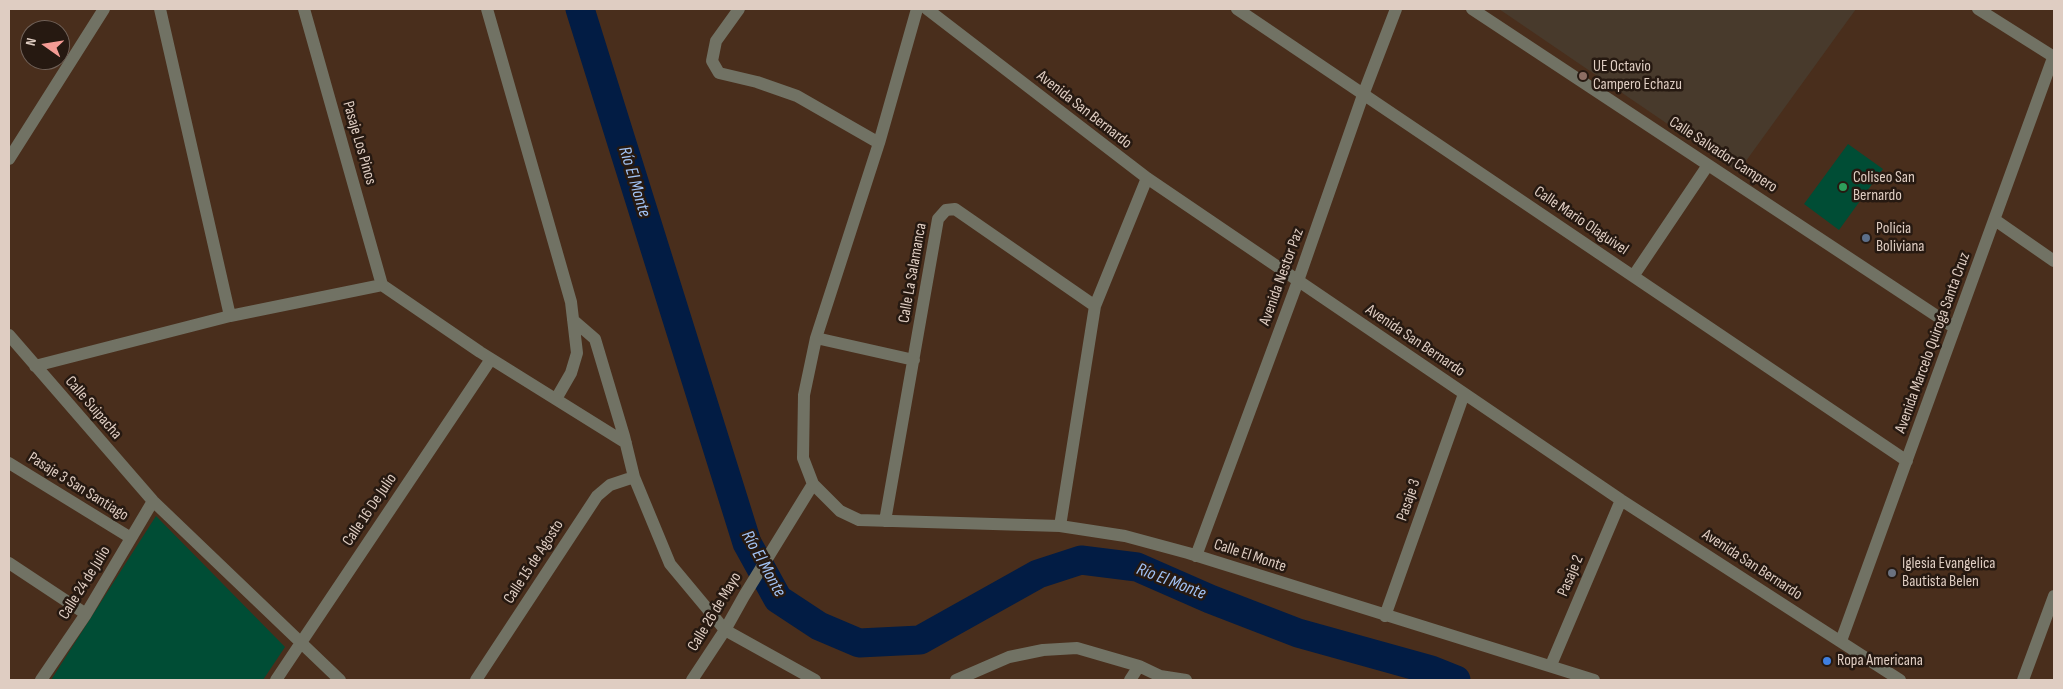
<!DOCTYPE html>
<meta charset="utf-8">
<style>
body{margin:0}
#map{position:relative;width:2063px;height:689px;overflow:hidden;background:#492e1c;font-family:"Sofia Sans Condensed",sans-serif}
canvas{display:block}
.frame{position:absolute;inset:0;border:10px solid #dfcdc2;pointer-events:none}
.north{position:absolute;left:20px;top:20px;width:50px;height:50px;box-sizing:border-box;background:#261911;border:1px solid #706158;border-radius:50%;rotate:283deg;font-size:14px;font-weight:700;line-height:20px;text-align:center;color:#dfcdc2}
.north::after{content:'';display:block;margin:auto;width:18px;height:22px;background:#f59c95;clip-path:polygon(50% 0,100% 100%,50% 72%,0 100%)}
</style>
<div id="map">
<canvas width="2063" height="689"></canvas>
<div class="frame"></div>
<div class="north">N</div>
</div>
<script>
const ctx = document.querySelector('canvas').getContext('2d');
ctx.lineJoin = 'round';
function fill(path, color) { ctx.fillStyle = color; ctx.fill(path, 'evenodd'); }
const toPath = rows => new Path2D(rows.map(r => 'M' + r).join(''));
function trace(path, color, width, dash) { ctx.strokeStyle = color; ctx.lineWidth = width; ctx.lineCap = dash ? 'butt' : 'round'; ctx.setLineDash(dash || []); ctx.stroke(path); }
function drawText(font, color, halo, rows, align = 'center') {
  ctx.font = font + ' "Sofia Sans Condensed",sans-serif'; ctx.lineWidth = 5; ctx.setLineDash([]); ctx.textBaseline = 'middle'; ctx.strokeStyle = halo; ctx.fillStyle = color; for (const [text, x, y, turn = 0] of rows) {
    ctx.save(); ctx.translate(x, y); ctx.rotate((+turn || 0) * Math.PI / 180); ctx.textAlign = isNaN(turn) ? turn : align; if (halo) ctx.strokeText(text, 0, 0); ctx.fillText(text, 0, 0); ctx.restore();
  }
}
fill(toPath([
 [1499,9,1856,9,1738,172]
]), '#483a2c');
fill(toPath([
 [1848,144,1883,169,1839,230,1804,204],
 [156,516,285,647,263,680,51,680]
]), '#004d35');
trace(toPath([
 [580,9,747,543,778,599,819,626,859,643,920,640,1038,574,1081,560,1137,567,1210,599,1298,633,1431,670,1456,680]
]), '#021c44', 29);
trace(toPath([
 [160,9,230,316],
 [304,9,382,285],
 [487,9,571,302,577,353,571,373,556,399],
 [739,9,716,41,712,61,719,73,757,82,797,96,879,143],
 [917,9,879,143,816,338,804,395,803,458,813,484,840,511,859,520,1060,526,1125,536,1188,553,1594,680],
 [927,9,1147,178,1621,500,1900,680],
 [1237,9,1907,461],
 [1472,9,1955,328],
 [1978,9,2054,57],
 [9,159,104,9],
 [1995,220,2054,261],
 [1634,275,1708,165],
 [573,320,595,339,624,436,634,477,670,564,725,630,815,680],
 [9,335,153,501,340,680],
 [816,338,914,360],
 [35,366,230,316,382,285,480,352,626,443],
 [9,463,131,538],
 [885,521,938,219,946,210,955,209,1095,306],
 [1060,526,1095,306,1147,178],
 [1196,556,1298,281,1363,95,1396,9],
 [9,563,86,614],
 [1385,616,1464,394],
 [1841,641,2054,55],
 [1551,665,1621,500],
 [41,680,86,614,153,501],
 [276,680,491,359],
 [476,680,597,496,610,485,634,477],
 [692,680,725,630,744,596,813,484],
 [956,680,1009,657,1043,650,1077,648,1139,666,1160,676,1186,680],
 [1130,680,1139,666],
 [2023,680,2054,596]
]), '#717264', 12);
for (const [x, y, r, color] of [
 [1583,76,5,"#8d6e63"],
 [1843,187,5,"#2e9e5b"],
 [1866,238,5,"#5c6f8a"],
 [1892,573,5,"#6b7280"],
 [1827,661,5,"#3f7fe0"]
]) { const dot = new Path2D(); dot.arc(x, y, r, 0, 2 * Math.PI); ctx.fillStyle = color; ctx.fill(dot); trace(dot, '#261911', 2); }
drawText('16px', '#dfcdc2', '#261911', [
 ["UE Octavio",1593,67],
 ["Campero Echazu",1593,85],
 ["Coliseo San",1853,178],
 ["Bernardo",1853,196],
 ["Policia",1876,229],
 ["Boliviana",1876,247],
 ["Iglesia Evangelica",1902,564],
 ["Bautista Belen",1902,582],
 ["Ropa Americana",1837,661]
], 'left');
drawText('16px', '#dfcdc2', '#261911', [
 ["Avenida San Bernardo",1084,110,38],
 ["Pasaje Los Pinos",359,143,74],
 ["Calle Salvador Campero",1723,155,33],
 ["Calle Mario Olaguivel",1581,221,34],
 ["Calle La Salamanca",913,273,-80],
 ["Avenida Nestor Paz",1282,277,-70],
 ["Avenida San Bernardo",1415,341,34],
 ["Avenida Marcelo Quiroga Santa Cruz",1933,343,-70],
 ["Calle Suipacha",93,408,49],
 ["Pasaje 3 San Santiago",78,487,32],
 ["Pasaje 3",1409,500,-71],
 ["Calle 16 De Julio",370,510,-56],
 ["Calle El Monte",1250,556,18],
 ["Calle 15 de Agosto",534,562,-57],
 ["Avenida San Bernardo",1752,565,33],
 ["Pasaje 2",1571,576,-67],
 ["Calle 24 de Julio",85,583,-58],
 ["Calle 26 de Mayo",715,612,-59]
]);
drawText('italic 18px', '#a2c3f5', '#261911', [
 ["Río El Monte",634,182,73],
 ["Río El Monte",763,564,61],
 ["Río El Monte",1171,582,21]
]);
</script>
